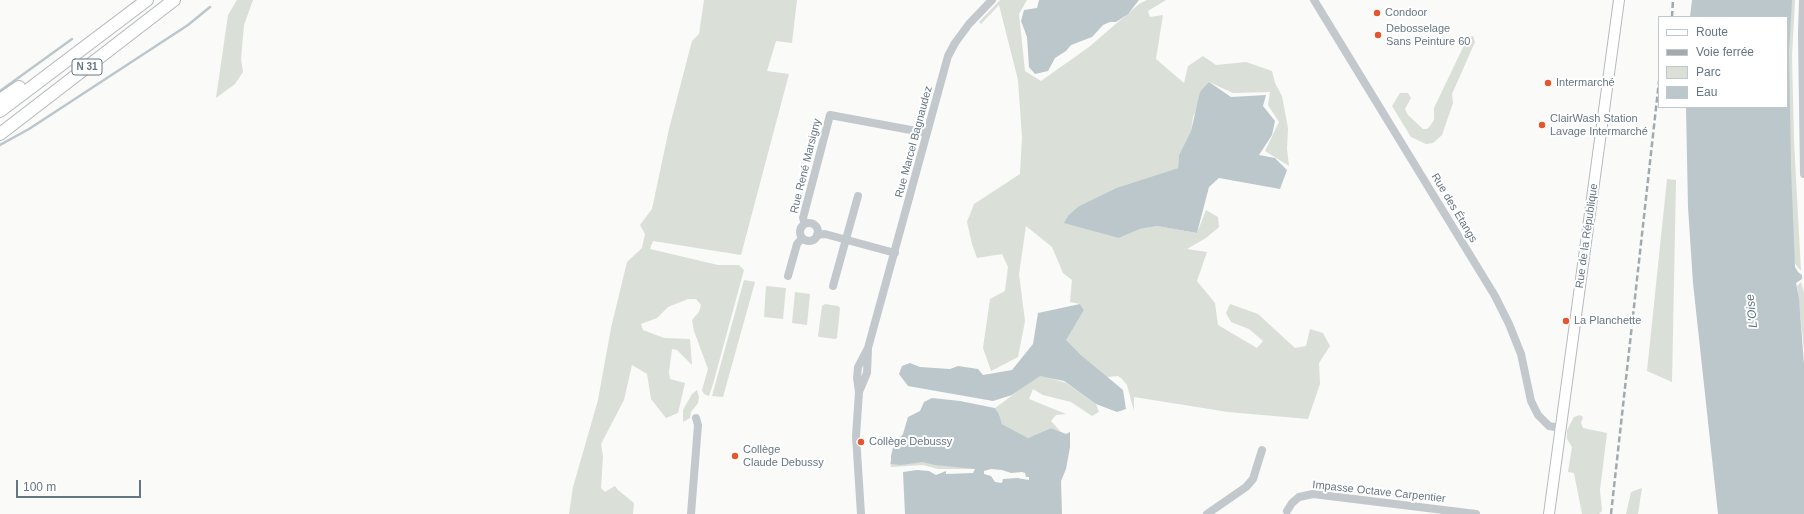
<!DOCTYPE html>
<meta charset="utf-8">
<style>
body{margin:0}
#map{position:relative;width:1804px;height:514px;overflow:hidden;background:#fafaf8;font-family:Helvetica,sans-serif}
canvas{display:block}
.legend{position:absolute;left:1658px;top:16px;width:130px;height:92px;box-sizing:border-box;background:#fff;border:1px solid #c1c8cd;margin:0;padding:5px 7px;list-style:none;font-size:12px;color:#657683}
.legend li{display:flex;align-items:center;gap:8px;height:20px}
.legend b{width:20px;border:1px solid #c1c8cd}
.scale{position:absolute;left:16px;top:480px;width:125px;height:18px;box-sizing:border-box;border:2px solid #657683;border-top:0;padding-left:5px;font-size:12px;line-height:14px;white-space:nowrap;color:#657683;-webkit-text-stroke:3px #fff;paint-order:stroke}
</style>
<div id="map">
<canvas width="1804" height="514"></canvas>
<ul class="legend">
<li><b style="height:5px;background:#fff"></b>Route</li>
<li><b style="height:5px;background:#a2aab0"></b>Voie ferrée</li>
<li><b style="height:11px;background:#dadfd7"></b>Parc</li>
<li><b style="height:11px;background:#bbc7cb"></b>Eau</li>
</ul>
<div class="scale">100 m</div>
</div>
<script>
const ctx = document.querySelector('canvas').getContext('2d');
ctx.lineJoin = 'round';
function fill(path, color) { ctx.fillStyle = color; ctx.fill(path, 'evenodd'); }
const toPath = rows => new Path2D(rows.map(r => 'M' + r).join(''));
function trace(path, color, width, dash) { ctx.strokeStyle = color; ctx.lineWidth = width; ctx.lineCap = dash ? 'butt' : 'round'; ctx.setLineDash(dash || []); ctx.stroke(path); }
function drawText(font, color, halo, rows, align = 'center') {
  ctx.font = font + ' Helvetica,sans-serif'; ctx.lineWidth = 4; ctx.setLineDash([]); ctx.textBaseline = 'middle'; ctx.strokeStyle = halo; ctx.fillStyle = color; for (const [text, x, y, turn = 0] of rows) {
    ctx.save(); ctx.translate(x, y); ctx.rotate((+turn || 0) * Math.PI / 180); ctx.textAlign = isNaN(turn) ? turn : align; if (halo) ctx.strokeText(text, 0, 0); ctx.fillText(text, 0, 0); ctx.restore();
  }
}
fill(toPath([
 [237,0,253,0,244,25,241,59,243,72,235,84,216,98,228,15],
 [704,0,797,0,792,43,776,41,767,71,789,74,741,255,653,241,650,249,718,265,739,265,744,270,713,384,709,396,704,394,702,390,708,369,694,331,692,320,699,312,701,305,696,299,688,299,668,307,657,318,641,324,643,330,664,338,690,339,692,365,677,350,672,349,669,372,670,379,685,383,678,413,666,418,651,399,647,374,632,365,624,400,601,444,603,456,601,488,605,492,615,486,618,490,634,503,633,514,569,514,573,487,598,400,611,328,627,262,642,248,645,234,640,225,652,209,669,129,692,41,699,34],
 [1000,0,1027,0,1019,14,1025,71,1041,81,1089,47,1139,4,1147,0,1166,0,1148,11,1150,17,1163,15,1156,59,1184,83,1188,66,1203,56,1216,65,1246,62,1272,71,1275,83,1282,96,1288,128,1287,149,1289,166,1265,151,1279,122,1268,105,1270,92,1233,93,1209,82,1193,117,1191,131,1179,155,1178,168,1116,188,1079,206,1119,238,1140,229,1157,226,1197,233,1206,210,1218,217,1219,227,1206,238,1187,249,1207,252,1197,281,1215,303,1218,325,1257,348,1263,341,1249,329,1231,322,1226,313,1230,304,1258,314,1295,348,1306,346,1310,329,1323,333,1330,346,1319,363,1320,384,1308,419,1228,412,1134,397,1134,411,1127,385,1122,379,1118,376,1107,377,1081,355,1065,340,1084,310,1080,304,1070,302,1072,280,1063,273,1052,247,1026,226,1019,274,1025,321,1018,357,991,371,983,348,990,299,1005,291,1008,267,1002,254,977,258,972,244,967,222,974,204,1020,174,1022,137,1018,80,999,5,981,24,979,22],
 [1787,0,1795,0,1792,56,1794,141,1801,271,1792,260,1787,107],
 [1473,36,1475,42,1452,94,1453,103,1442,135,1433,143,1426,144,1411,137,1392,106,1400,93,1408,93,1411,98,1405,109,1408,115,1423,129,1427,129,1430,126,1434,120,1434,108,1468,37],
 [1667,179,1676,180,1672,382,1647,371],
 [744,280,755,282,723,397,712,396],
 [1801,282,1804,293,1804,349,1797,286],
 [766,286,786,288,783,319,764,317],
 [795,292,810,294,807,325,792,323],
 [825,304,838,306,840,308,837,338,835,339,820,337,818,336,822,306],
 [1040,375,1066,383,1096,404,1099,412,1092,416,1071,402,1043,395,1033,389,1029,399,1066,414,1056,415,1051,421,1061,432,1051,428,1028,438,1002,424,999,414,995,408],
 [697,390,699,397,698,403,691,412,690,418,683,422,683,410,692,394],
 [1580,415,1583,417,1581,423,1583,428,1607,433,1600,490,1602,511,1599,514,1582,514,1574,473,1568,472,1572,447,1567,439,1567,430,1574,417],
 [894,460,924,460,975,469,938,469,923,465,891,467,890,462],
 [1642,488,1638,514,1626,514,1631,492]
]), '#dadfd7');
fill(toPath([
 [1039,0,1139,0,1128,14,1116,22,1110,22,1103,25,1092,37,1071,45,1066,51,1055,58,1048,71,1035,74,1029,67,1027,37,1021,21,1024,10,1037,8],
 [1692,0,1792,0,1789,52,1791,167,1795,267,1798,272,1802,275,1802,279,1796,283,1799,299,1804,364,1804,514,1718,514,1693,283,1688,207,1686,107,1787,107,1787,17,1690,17],
 [1209,82,1231,97,1266,95,1263,106,1275,121,1272,135,1259,155,1275,158,1287,170,1280,189,1219,178,1209,187,1197,233,1157,226,1140,229,1119,238,1064,223,1068,216,1079,206,1116,188,1178,168,1179,155,1191,131,1200,92],
 [1080,304,1084,310,1066,340,1081,355,1123,390,1126,409,1117,412,1096,404,1064,381,1040,376,1012,395,993,401,908,386,899,374,902,366,910,363,920,367,950,369,958,366,978,369,983,375,1012,370,1033,344,1038,313],
 [932,398,960,401,995,408,999,414,1002,424,1028,438,1051,428,1066,434,1070,432,1070,447,1066,469,1061,481,1062,514,905,514,903,472,917,470,929,471,936,475,946,471,946,474,973,473,975,469,935,465,922,462,901,465,891,464,891,456,893,447,903,434,908,417,920,411,924,402],
 [991,469,1002,470,1011,473,1022,472,1025,473,1026,477,1029,477,1029,480,1017,478,1003,479,1002,483,995,482,991,476,984,474,984,471]
]), '#bbc7cb');
trace(toPath([
 [0,91,72,39],
 [0,145,29,129,188,25,210,7]
]), '#bbc7cb', 2.5);
const major = toPath([
 [1549,514,1619,0]
]);
const highway = toPath([
 [0,100,19,87],
 [0,111,147,0],
 [0,134,174,0]
]);
trace(major, '#b5babe', 12);
trace(highway, '#b4b9bd', 14);
trace(toPath([
 [1314,0,1495,296,1509,324,1521,354,1531,401,1538,415,1549,426,1561,428],
 [1803,0,1802,35,1804,174],
 '800 232a9 9 0 1 1 18 0a9 9 0 1 1-18 0Z',
 [805,224,803,218,830,115,927,133],
 [817,235,825,234,895,253],
 [788,276,797,244,802,238],
 [833,286,858,196],
 [859,392,867,373,868,349],
 [1287,511,1292,503,1299,497,1313,494,1476,514],
 [691,514,698,425,696,418],
 [861,514,856,436,859,392,857,378,858,367,868,348,948,56,955,43,969,24,992,0],
 [1207,514,1246,487,1253,479,1262,450]
]), '#c3c8cc', 8);
trace(major, '#fff', 10);
trace(highway, '#fff', 12);
trace(toPath([
 [1672,17,1673,0],
 [1611,514,1659,81]
]), '#a2aab0', 2.5, [6, 3]);
for (const [x, y, r, color] of [
 [1377,13,4,"#e4572e"],
 [1378,35,4,"#e4572e"],
 [1548,83,4,"#e4572e"],
 [1542,125,4,"#e4572e"],
 [1566,321,4,"#e4572e"],
 [861,442,4,"#e4572e"],
 [735,456,4,"#e4572e"]
]) { const dot = new Path2D(); dot.arc(x, y, r, 0, 2 * Math.PI); ctx.fillStyle = color; ctx.fill(dot); trace(dot, '#fff', 1.5); }
for (const [x, y, w] of [
 [87,67,30]
]) { const box = new Path2D(); box.roundRect(x - w / 2, y - 8, w, 16, 3); ctx.fillStyle = '#fff'; ctx.fill(box); trace(box, '#657683', 1); }
drawText('bold 10px', '#657683', null, [
 ["N 31",87,67]
]);
drawText('11px', '#657683', '#fff', [
 ["Condoor",1385,13],
 ["Debosselage",1386,29],
 ["Sans Peinture 60",1386,42],
 ["Intermarché",1556,83],
 ["ClairWash Station",1550,119],
 ["Lavage Intermarché",1550,132],
 ["La Planchette",1574,321],
 ["Collège Debussy",869,442],
 ["Collège",743,450],
 ["Claude Debussy",743,463]
], 'left');
drawText('11px', '#657683', '#fff', [
 ["Rue Marcel Bagnaudez",914,142,-75],
 ["Rue René Marsigny",806,166,-76],
 ["Rue des Étangs",1454,208,59],
 ["Rue de la République",1587,236,-82],
 ["Impasse Octave Carpentier",1379,492,6]
]);
drawText('italic 12px', '#60757c', '#fff', [
 ["L'Oise",1752,311,-96]
]);
</script>
